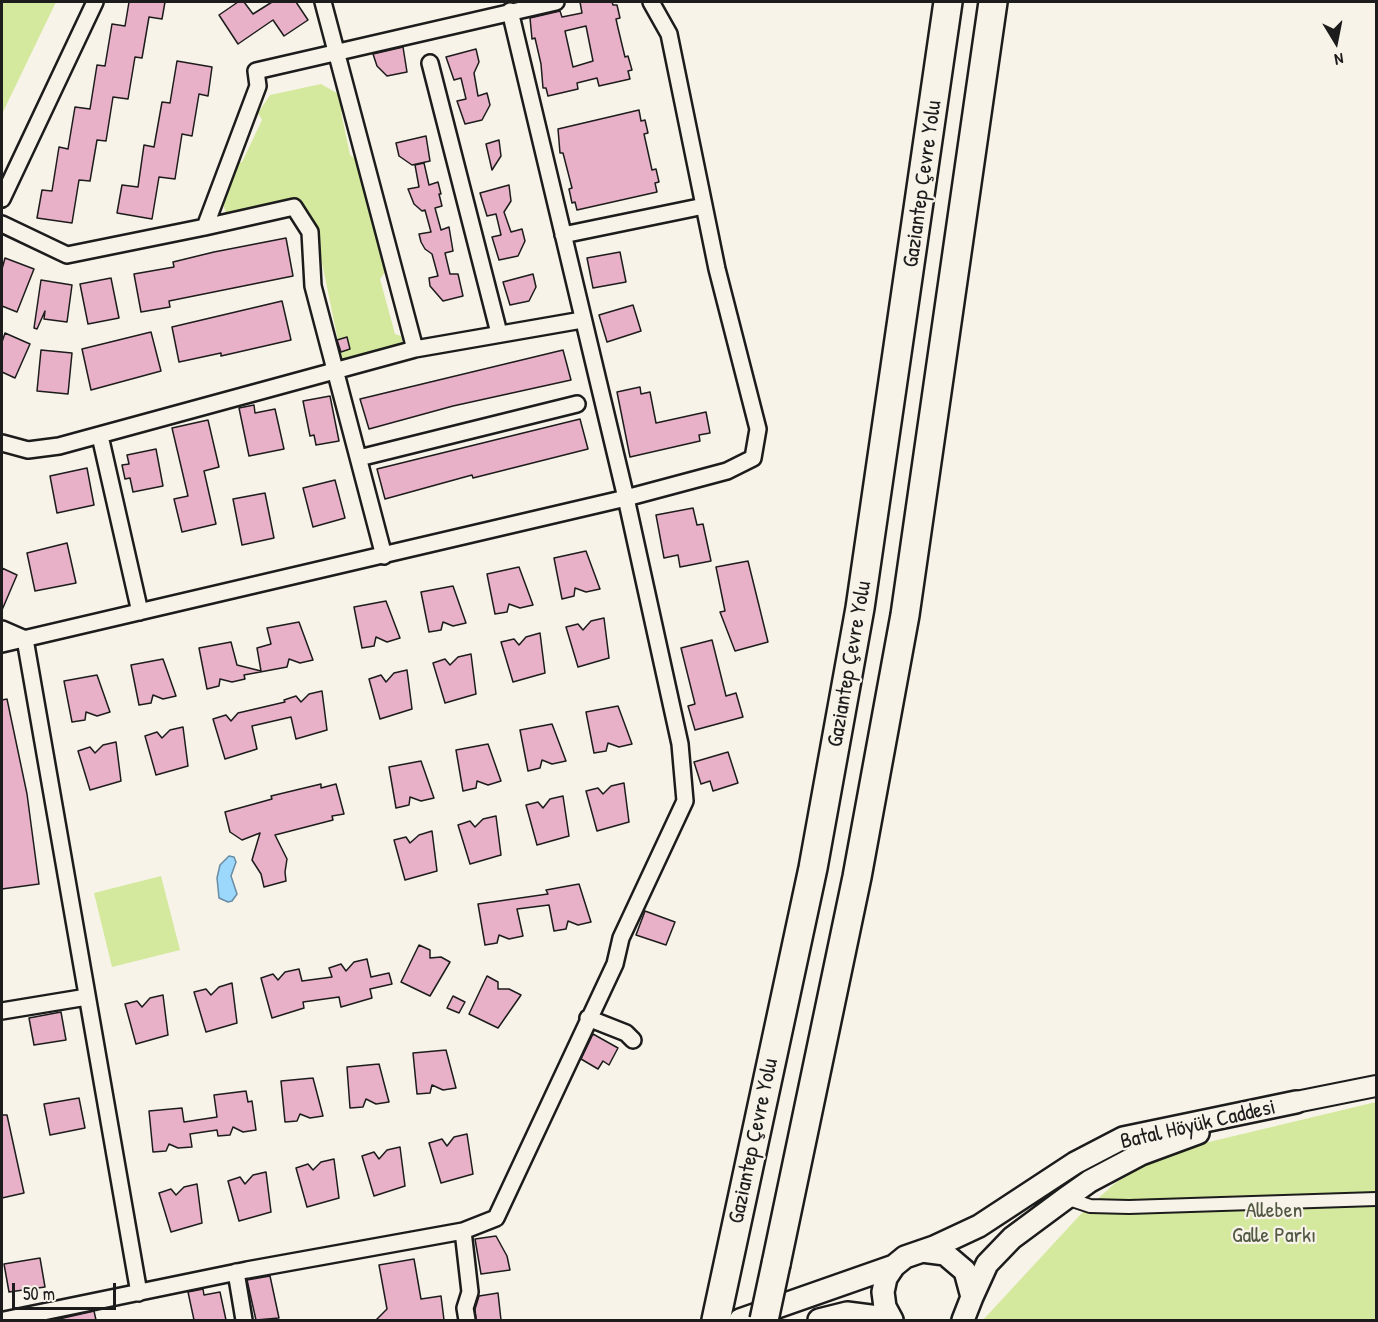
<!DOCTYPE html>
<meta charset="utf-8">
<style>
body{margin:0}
#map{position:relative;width:1378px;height:1322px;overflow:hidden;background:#f7f3e8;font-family:"Patrick Hand",sans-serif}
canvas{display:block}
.frame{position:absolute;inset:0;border:3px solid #1c1c1c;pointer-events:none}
.north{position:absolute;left:1306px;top:12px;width:60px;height:60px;-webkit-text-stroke:4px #f7f3e8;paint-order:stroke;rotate:170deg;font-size:16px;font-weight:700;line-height:24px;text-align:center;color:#1c1c1c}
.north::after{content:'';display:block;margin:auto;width:21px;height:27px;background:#1c1c1c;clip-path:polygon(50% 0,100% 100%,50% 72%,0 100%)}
.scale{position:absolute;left:12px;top:1283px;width:104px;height:27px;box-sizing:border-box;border:3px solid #1c1c1c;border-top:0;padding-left:8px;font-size:18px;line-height:21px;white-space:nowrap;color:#1c1c1c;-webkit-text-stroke:4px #f7f3e8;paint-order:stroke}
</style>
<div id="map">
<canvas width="1378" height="1322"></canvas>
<div class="frame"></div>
<div class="north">N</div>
<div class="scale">50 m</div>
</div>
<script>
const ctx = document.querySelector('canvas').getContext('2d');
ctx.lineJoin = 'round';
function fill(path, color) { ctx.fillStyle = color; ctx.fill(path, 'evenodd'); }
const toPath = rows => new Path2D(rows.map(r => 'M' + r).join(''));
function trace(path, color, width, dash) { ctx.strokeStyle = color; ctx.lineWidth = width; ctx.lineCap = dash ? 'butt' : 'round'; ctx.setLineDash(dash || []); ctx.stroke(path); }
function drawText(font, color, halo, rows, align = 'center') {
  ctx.font = font + ' "Patrick Hand",sans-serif'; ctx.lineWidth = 4.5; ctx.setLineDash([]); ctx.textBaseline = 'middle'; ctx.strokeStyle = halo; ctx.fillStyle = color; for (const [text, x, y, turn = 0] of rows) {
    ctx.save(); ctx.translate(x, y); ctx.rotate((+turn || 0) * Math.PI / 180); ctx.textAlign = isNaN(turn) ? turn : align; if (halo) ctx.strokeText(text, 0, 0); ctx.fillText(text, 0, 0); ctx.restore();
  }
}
fill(toPath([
 [2,2,56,2,2,114],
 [321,84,342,96,344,107,341,112,350,155,357,160,386,271,380,279,395,334,401,336,405,351,343,365,313,219,307,216,228,221,222,200,234,163,242,162,262,120,258,113,270,95],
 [161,876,180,950,112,967,94,893],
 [1376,1102,1376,1320,983,1320,1080,1215,1114,1184,1159,1154]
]), '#d4e99d');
const water = toPath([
 [229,856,234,857,236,862,231,876,237,894,232,901,228,902,219,898,217,878,220,865,229,856]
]);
fill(water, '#9cd7fc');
trace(water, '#698ca2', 1.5);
const building = toPath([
 [129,2,165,2,162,19,149,17,142,58,135,57,128,99,113,97,106,141,97,140,90,181,79,180,72,223,37,218,42,190,52,191,59,147,68,149,75,107,90,109,97,65,105,66,112,24,125,26,129,2],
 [238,2,244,2,253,14,272,2,296,2,308,20,284,36,273,20,238,44,219,15,238,2],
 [580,2,612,2,613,5,617,5,620,18,616,19,618,28,625,57,628,56,632,70,628,71,630,79,599,86,597,78,577,83,578,89,548,96,546,88,543,88,541,64,535,38,532,39,530,18,560,11,562,17,582,13,580,2],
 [586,26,593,61,573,67,565,31,586,26],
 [403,47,407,72,387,76,377,66,373,54,403,47],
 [476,49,479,62,474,73,478,96,487,93,490,105,482,120,465,124,457,101,466,99,461,78,454,80,446,57,476,49],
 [177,61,212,67,208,96,199,94,192,136,182,134,175,179,159,177,152,219,117,213,122,185,138,187,144,145,154,147,162,102,170,103,177,61],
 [639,110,641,121,645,120,648,133,644,134,652,170,656,169,659,182,655,183,657,192,577,210,575,202,572,203,569,189,572,188,563,153,560,153,558,129,639,110],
 [426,136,430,161,412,165,399,156,396,143,426,136],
 [499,140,501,156,492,170,486,144,499,140],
 [424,163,429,185,438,182,441,194,439,194,442,206,435,208,441,230,449,227,453,251,445,253,450,274,458,274,463,296,443,301,430,286,429,278,438,276,432,254,425,249,421,242,419,234,431,232,425,210,422,211,414,204,408,189,419,187,415,165,424,163],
 [509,185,511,201,504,212,511,232,522,229,525,241,518,256,499,260,492,237,501,235,496,214,487,216,480,193,509,185],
 [286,238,293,276,169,301,170,307,141,312,134,274,174,267,173,262,214,252,286,238],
 [620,252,626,282,593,288,587,258,620,252],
 [5,258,34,269,17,312,2,306,2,269,5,258],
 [533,274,536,287,529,301,510,305,503,282,533,274],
 [111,278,119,318,88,324,80,284,111,278],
 [41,280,72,285,67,322,44,319,45,311,37,329,34,328,41,280],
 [282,301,291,340,221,356,221,353,179,362,172,327,282,301],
 [633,305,641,331,607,342,599,315,633,305],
 [151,332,161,371,91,390,82,349,151,332],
 [5,333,30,344,15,378,2,372,2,342,5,333],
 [347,337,350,349,341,352,337,340,347,337],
 [41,350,72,353,68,394,37,391,41,350],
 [563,350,571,380,453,406,369,429,360,399,563,350],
 [640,387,641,394,650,392,656,423,706,412,710,433,699,435,700,441,630,457,617,392,640,387],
 [330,396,339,441,316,445,314,435,310,436,303,401,330,396],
 [254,405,255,413,275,409,284,449,249,456,239,408,254,405],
 [580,419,588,449,473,478,472,475,385,499,377,469,580,419],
 [208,420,219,467,204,471,216,524,182,532,174,499,188,496,172,428,208,420],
 [156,449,163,486,133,492,130,478,125,479,122,465,129,464,127,455,156,449],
 [87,468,94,505,57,513,50,476,87,468],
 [335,480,345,518,313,527,303,488,335,480],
 [265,493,274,538,242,545,233,499,265,493],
 [693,508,697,525,703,524,711,561,680,567,678,555,664,558,656,515,693,508],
 [67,543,76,583,35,591,27,553,67,543],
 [586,551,600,589,586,592,575,588,574,596,562,599,554,558,586,551],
 [748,561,768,642,735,651,720,612,725,611,716,567,748,561],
 [519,567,533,605,520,608,509,604,507,612,495,614,487,574,519,567],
 [2,568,17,575,2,610,2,568],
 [453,586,466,623,453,626,443,622,441,630,429,632,421,592,453,586],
 [386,601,400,638,387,642,376,637,374,646,362,648,354,607,386,601],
 [604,618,609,658,578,667,566,627,578,624,583,630,591,621,604,618],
 [299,622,313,660,300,663,289,659,287,667,244,675,245,679,232,682,220,679,219,686,207,689,199,648,231,642,237,665,261,671,257,648,271,644,267,628,299,622],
 [540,633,545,673,513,682,501,642,514,639,519,645,526,637,540,633],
 [712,640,726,696,736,693,743,717,695,730,688,706,695,704,681,648,712,640],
 [471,654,476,694,445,703,433,663,445,659,450,665,458,657,471,654],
 [163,659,176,696,163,699,153,695,151,703,139,705,131,665,163,659],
 [407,670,412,709,380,719,369,679,381,675,386,682,394,673,407,670],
 [97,675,110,712,97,716,86,712,85,720,72,722,64,681,97,675],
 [322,691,327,730,296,739,291,717,252,726,257,749,225,759,213,719,226,715,231,721,238,713,285,702,284,700,296,696,301,702,309,694,322,691],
 [7,699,27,794,39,884,2,889,2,700,7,699],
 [618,706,632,744,619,747,608,743,606,751,594,753,586,712,618,706],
 [552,724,566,761,552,764,542,760,540,768,528,771,520,730,552,724],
 [183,727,188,766,156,775,145,736,157,732,162,738,170,730,183,727],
 [116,742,121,781,90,790,78,751,90,747,95,753,103,745,116,742],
 [488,744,501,781,488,785,477,781,476,788,463,791,456,750,488,744],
 [728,752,738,783,713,791,710,781,701,784,694,762,728,752],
 [421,761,434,798,421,801,410,797,409,805,396,808,389,767,421,761],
 [624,783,629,822,597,831,586,791,598,788,603,794,611,786,624,783],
 [321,784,321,788,336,784,344,814,332,816,333,820,275,835,287,859,285,872,286,881,264,887,261,874,252,860,260,833,242,840,230,832,225,812,272,799,271,796,321,784],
 [563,796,569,836,537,845,526,805,538,802,543,808,550,799,563,796],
 [496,816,501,855,470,864,458,825,470,821,475,827,483,819,496,816],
 [432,831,437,871,405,880,394,840,406,837,410,843,419,835,432,831],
 [579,884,591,922,578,925,568,921,566,929,554,931,549,905,517,909,523,936,509,939,499,935,497,943,485,945,478,904,548,894,546,890,579,884],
 [645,911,675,922,666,945,636,935,645,911],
 [419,945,430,950,430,958,441,957,450,962,430,996,401,982,419,945],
 [367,959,371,977,389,973,392,984,370,989,372,998,341,1007,339,997,303,1002,304,1008,272,1018,261,978,273,974,278,980,285,972,299,969,302,981,332,977,329,968,341,964,346,971,354,962,367,959],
 [487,976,498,982,498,989,509,989,521,995,498,1028,469,1014,487,976],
 [232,983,237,1023,206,1032,194,992,206,989,211,995,219,987,232,983],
 [163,995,168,1035,136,1044,125,1004,137,1001,142,1007,150,998,163,995],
 [453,996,465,1002,459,1013,447,1008,453,996],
 [61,1012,66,1040,34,1045,29,1018,61,1012],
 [593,1034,618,1048,609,1065,603,1061,598,1069,581,1059,593,1034],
 [446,1050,456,1088,443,1090,432,1085,430,1093,417,1094,413,1053,446,1050],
 [379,1064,389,1102,376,1104,366,1099,363,1107,350,1108,347,1067,379,1064],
 [313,1078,323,1116,310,1118,300,1114,297,1121,285,1122,281,1081,313,1078],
 [246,1091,248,1102,252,1101,256,1130,243,1132,233,1127,230,1135,218,1136,217,1130,190,1134,192,1147,178,1148,169,1144,166,1151,153,1152,149,1111,182,1108,184,1122,217,1117,214,1095,246,1091],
 [79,1098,85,1128,50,1135,44,1104,79,1098],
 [2,1115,7,1115,24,1193,2,1198,2,1115],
 [467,1134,473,1174,441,1183,429,1143,442,1139,447,1146,454,1137,467,1134],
 [400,1147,405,1186,374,1196,362,1156,374,1152,379,1159,387,1150,400,1147],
 [334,1159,339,1198,307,1207,296,1168,308,1164,313,1170,321,1162,334,1159],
 [266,1172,271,1212,239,1221,228,1181,240,1177,245,1184,253,1175,266,1172],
 [197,1184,202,1223,171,1232,159,1193,171,1189,176,1195,184,1187,197,1184],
 [496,1236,507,1256,510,1270,481,1274,475,1239,496,1236],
 [40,1258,45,1287,9,1292,4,1264,40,1258],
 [414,1259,421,1299,441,1296,444,1320,376,1320,387,1309,379,1265,414,1259],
 [270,1276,279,1318,256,1320,247,1280,270,1276],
 [203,1289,204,1295,220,1292,226,1320,194,1320,188,1292,203,1289],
 [498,1293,501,1320,476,1320,475,1309,479,1296,498,1293],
 [94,1311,96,1320,59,1320,59,1319,94,1311]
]);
fill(building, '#e8b1c7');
trace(building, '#1c1c1c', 1.5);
const pedestrian = toPath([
 [1066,1198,1090,1206,1129,1207,1376,1199]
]);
const minor = toPath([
 [323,2,415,349],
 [430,63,499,333],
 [2,199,95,2],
 [2,224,67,255,205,227,258,86,256,71,556,2],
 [205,227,294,207,310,232,313,286,384,556],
 [563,235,704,206],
 [100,436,140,612],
 [2,443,28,450,59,446,415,349,582,320],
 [359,458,577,404],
 [2,629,25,639,139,1293],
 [2,644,626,498,727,471,753,458,758,429,717,269,669,34,651,2],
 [2,1011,87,997],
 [588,1018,626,1033,633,1040],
 [463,1231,470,1292,465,1308,467,1320],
 [236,1272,244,1320],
 [4,1320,247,1270,463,1231,496,1218,615,964,621,938,685,801,680,744,626,498,510,11]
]);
const tertiary = toPath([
 [1296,1102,1376,1086]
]);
const secondary = toPath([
 [922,1251,945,1254,965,1271,972,1297,963,1320],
 [972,1297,987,1264,1012,1238,1066,1198,1090,1181,1141,1154,1198,1133],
 [740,1320,894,1266],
 [819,1320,847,1313,878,1317,884,1320],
 [892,1320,885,1307,883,1292,886,1278,894,1266,905,1257,934,1247,979,1226,1075,1163,1123,1138,1296,1102]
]);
const motorway = toPath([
 [776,1264,857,877,905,615,993,2],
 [716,1320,813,868,860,608,948,2]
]);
trace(pedestrian, '#1c1c1c', 16);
trace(minor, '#1c1c1c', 20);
trace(tertiary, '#1c1c1c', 24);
trace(secondary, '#1c1c1c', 26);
trace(motorway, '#1c1c1c', 32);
trace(pedestrian, '#f7f3e8', 12);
trace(minor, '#f7f3e8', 15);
trace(tertiary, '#f7f3e8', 20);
trace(secondary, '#f7f3e8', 21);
trace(motorway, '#f7f3e8', 27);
const motorwayBridge = toPath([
 [764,1320,776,1264]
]);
trace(motorwayBridge, '#1c1c1c', 32, []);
trace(motorwayBridge, '#f7f3e8', 27);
drawText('22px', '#1c1c1c', '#f7f3e8', [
 ["Gaziantep Çevre Yolu",923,184,-82],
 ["Gaziantep Çevre Yolu",850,664,-80],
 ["Batal Höyük Caddesi",1198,1125,-13],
 ["Gaziantep Çevre Yolu",754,1141,-78]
]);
drawText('22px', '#535a43', '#f7f3e8', [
 ["Alleben",1274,1211],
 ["Galle Parkı",1274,1236]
]);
</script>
